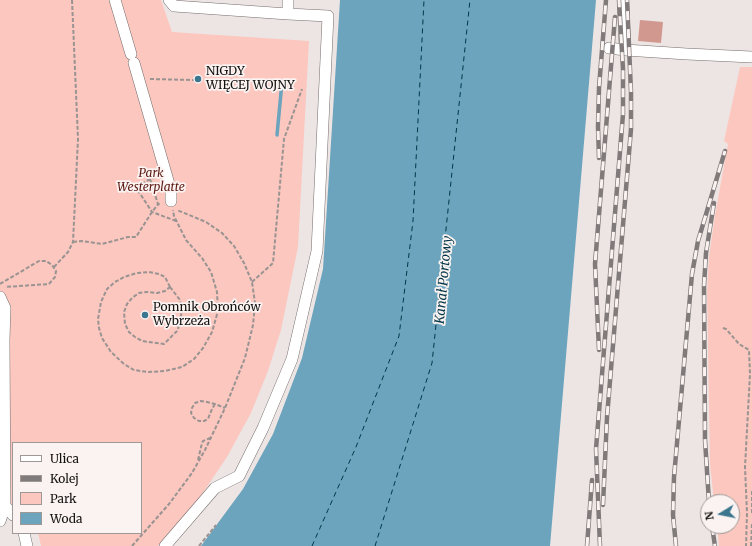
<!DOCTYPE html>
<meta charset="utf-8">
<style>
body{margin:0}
#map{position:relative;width:752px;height:546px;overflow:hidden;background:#ede5e4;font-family:Merriweather,serif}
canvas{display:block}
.legend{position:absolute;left:12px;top:442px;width:130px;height:92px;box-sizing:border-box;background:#faf3f1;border:1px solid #9e9997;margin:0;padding:5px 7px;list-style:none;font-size:12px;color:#131110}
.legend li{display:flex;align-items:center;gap:8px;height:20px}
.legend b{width:20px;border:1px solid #9e9997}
.north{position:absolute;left:700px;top:494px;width:40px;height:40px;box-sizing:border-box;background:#faf3f1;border:1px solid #9e9997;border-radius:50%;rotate:260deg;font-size:11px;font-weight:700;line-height:16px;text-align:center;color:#131110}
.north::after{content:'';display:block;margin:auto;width:14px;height:18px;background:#3b758e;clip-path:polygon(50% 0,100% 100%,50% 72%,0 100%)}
</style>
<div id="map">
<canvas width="752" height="546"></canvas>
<ul class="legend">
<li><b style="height:5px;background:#fff"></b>Ulica</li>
<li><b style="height:5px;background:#807b7a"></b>Kolej</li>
<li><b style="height:11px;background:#fcc7bf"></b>Park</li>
<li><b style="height:11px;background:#6ca4bd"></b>Woda</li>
</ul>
<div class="north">N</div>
</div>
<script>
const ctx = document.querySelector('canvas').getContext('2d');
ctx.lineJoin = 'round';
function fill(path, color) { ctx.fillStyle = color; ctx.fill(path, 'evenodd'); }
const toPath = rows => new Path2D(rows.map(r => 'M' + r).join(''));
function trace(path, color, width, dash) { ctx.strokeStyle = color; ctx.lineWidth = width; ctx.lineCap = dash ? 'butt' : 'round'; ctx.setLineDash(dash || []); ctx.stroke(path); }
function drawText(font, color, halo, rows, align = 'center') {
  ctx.font = font + ' Merriweather,serif'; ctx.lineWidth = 3.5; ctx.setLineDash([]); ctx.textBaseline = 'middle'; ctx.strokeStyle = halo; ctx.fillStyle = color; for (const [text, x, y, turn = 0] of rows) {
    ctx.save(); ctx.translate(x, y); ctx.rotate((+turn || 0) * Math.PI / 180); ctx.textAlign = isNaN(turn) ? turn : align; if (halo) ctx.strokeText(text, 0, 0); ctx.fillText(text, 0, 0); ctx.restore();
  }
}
fill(toPath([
 [0,0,161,0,172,32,309,41,298,247,281,330,268,371,251,413,227,457,192,509,158,546,41,546,38,533,141,533,141,443,13,443,13,505,0,506],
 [740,67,752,67,752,546,719,546,717,526,732,526,732,502,714,502,710,464,707,291,709,257,715,215,728,144,724,141]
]), '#fcc7bf');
fill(toPath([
 [340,0,596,0,550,546,201,546,243,489,273,434,302,358,323,269]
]), '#6ca4bd');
trace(toPath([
 [277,135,282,82]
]), '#6ca4bd', 3.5);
trace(toPath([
 [312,546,356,447,399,336,413,221,424,0],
 [375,546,432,363,470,0]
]), '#033749', 1, [5, 4]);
fill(toPath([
 [640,20,663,22,661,43,638,41]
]), '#d1988f');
const minor = toPath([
 [115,0,131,54],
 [169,0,174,6,288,14,288,0],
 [623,0,625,50,687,54,752,57],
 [609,48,625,50],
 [134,63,171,191,171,201],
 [0,297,5,308,4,340,0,340],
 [5,506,13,515],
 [0,521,5,506,4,340],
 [24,533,27,546],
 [165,546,215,488,239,476,263,428,292,359,317,251,328,16,288,14]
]);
trace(minor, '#746d6c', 12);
trace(toPath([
 [150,79,282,82],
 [156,177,146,181,137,189,152,212,176,221],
 [150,179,158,204,161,205],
 [73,242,82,241,102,244,128,237,136,237,152,212,159,203],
 [54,267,68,252,73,242,78,139,72,0],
 [252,282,273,263,284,139,302,89],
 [0,284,39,261,46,261,52,265,56,271,55,277,49,284,5,287],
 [170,287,165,277,159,274,149,272,137,273,124,277,115,282,107,289,101,302,98,319,99,328,102,338,111,352,124,364,134,370,148,372,165,371,182,367,194,359,203,348,212,332,218,311,217,292,211,272,202,258,186,240,174,216,173,210],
 [170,287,180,300,182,310,179,326,177,331,164,344,142,341,135,337,129,332,125,324,124,312,127,304,132,298,139,293,147,292,157,293,165,291,170,287],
 [723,328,726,329,739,344,749,350,750,374,745,467,747,513,746,546],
 [215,404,212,409,208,419,204,421,199,421,194,418,191,413,192,408,195,403,201,401,207,402,215,404,225,408],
 [198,460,202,443,203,441,210,438],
 [752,491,752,515],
 [132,546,169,504,192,473,205,450,225,408,245,358,253,325,255,303,252,282,244,263,234,246,222,233,206,222,177,210],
 [199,546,216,525],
 [751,546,752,524]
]), '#999392', 2, [4, 2]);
trace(minor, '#fff', 11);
const rail = toPath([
 [599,158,598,127,599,88,606,0],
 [599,350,595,264,615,17],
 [709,502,705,440,704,286,706,253,714,203],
 [603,505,607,417,631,129,631,92,627,0],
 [712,526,715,546],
 [587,546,592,480],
 [600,546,596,449,623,114,623,69,619,0],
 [676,546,673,515,674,477,692,274,698,241,725,151]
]);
trace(rail, '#807b7a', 4.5);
trace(rail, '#faf3f1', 3, [9]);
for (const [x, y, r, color] of [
 [198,79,4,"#3b758e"],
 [145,315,4,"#3b758e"]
]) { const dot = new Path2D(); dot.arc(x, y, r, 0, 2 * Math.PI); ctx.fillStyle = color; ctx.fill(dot); trace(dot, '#faf3f1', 1.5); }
drawText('12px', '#131110', '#faf3f1', [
 ["NIGDY",206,72],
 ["WIĘCEJ WOJNY",206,86],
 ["Pomnik Obrońców",153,308],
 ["Wybrzeża",153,322]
], 'left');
drawText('italic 12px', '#5c1913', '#faf3f1', [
 ["Park",151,174],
 ["Westerplatte",151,188]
]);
drawText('italic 13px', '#033749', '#faf3f1', [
 ["Kanał Portowy",444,280,-85]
]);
</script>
